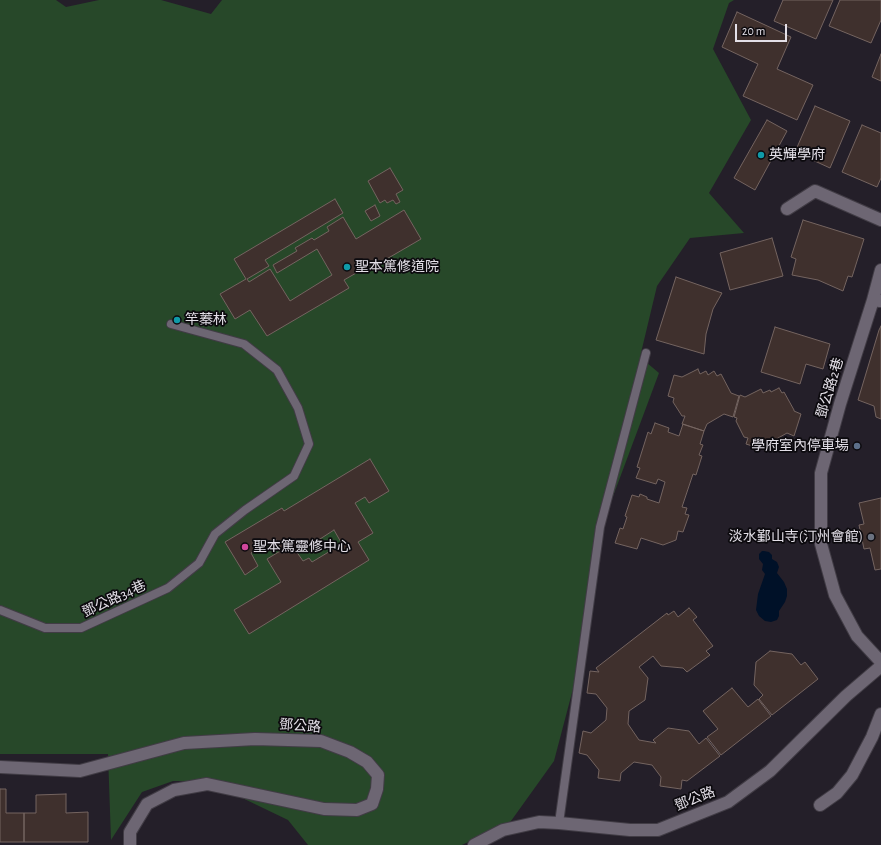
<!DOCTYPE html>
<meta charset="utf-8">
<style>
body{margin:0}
#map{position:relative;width:881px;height:845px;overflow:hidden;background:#241f29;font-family:"Alegreya Sans",sans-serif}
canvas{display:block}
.scale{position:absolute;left:735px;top:24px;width:52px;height:18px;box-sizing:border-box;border:2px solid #e4e0e8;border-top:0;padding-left:5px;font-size:12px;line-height:14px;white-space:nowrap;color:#e4e0e8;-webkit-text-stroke:3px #0c0a0e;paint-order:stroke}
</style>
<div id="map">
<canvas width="881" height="845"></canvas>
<div class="scale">20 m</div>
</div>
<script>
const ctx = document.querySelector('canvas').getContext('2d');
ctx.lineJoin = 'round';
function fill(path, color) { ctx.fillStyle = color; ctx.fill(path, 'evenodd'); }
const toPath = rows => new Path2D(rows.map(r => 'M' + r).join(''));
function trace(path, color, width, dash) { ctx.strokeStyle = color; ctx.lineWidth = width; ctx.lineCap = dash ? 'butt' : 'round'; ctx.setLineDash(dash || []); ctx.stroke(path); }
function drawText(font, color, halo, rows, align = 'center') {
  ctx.font = font + ' "Alegreya Sans","Noto Sans TC",sans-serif'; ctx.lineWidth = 3.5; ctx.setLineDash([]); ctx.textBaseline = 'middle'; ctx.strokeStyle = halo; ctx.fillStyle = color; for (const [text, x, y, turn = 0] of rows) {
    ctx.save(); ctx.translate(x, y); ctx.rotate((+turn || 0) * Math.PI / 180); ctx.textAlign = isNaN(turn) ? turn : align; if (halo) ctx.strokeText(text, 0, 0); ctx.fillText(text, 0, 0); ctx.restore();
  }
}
fill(toPath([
 [0,0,56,0,66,7,99,0,161,0,211,14,222,0,734,0,729,3,713,49,751,120,709,193,744,233,690,238,657,286,640,357,659,373,593,550,574,685,554,761,511,821,462,845,308,845,288,820,207,781,173,781,142,792,111,840,108,754,0,754]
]), '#274829');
fill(toPath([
 [762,551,764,551,769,552,772,555,772,559,777,562,779,567,777,573,784,582,787,589,787,596,785,602,779,611,779,616,777,620,771,622,765,621,759,616,756,610,758,594,765,574,762,570,763,564,759,559,759,554]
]), '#001128');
const building = toPath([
 [783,0,833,0,816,39,774,21,783,0],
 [840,0,881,0,881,20,871,43,829,26,840,0],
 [737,12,791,37,777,69,813,85,797,120,743,96,758,64,722,47,737,12],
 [881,54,881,81,872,77,881,54],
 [815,106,850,121,830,168,795,152,815,106],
 [767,120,787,131,755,190,734,178,767,120],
 [862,125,881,133,881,178,877,187,842,172,862,125],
 [390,168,403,190,396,194,400,202,396,204,393,200,387,203,385,200,380,203,368,181,390,168],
 [335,199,343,213,265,260,269,266,247,279,249,282,270,269,290,301,332,275,317,249,277,273,273,265,297,251,295,248,312,238,314,240,329,231,327,227,343,217,356,239,404,210,421,239,378,264,377,261,344,280,349,288,267,336,250,310,235,319,220,294,246,279,234,259,335,199],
 [375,205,380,216,371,221,365,211,375,205],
 [803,220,864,239,852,277,848,276,843,291,818,280,792,275,796,259,791,257,803,220],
 [772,238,783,276,730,290,720,253,772,238],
 [676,277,722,293,713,309,706,334,704,354,656,340,676,277],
 [881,326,881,419,876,417,874,406,858,400,879,330,881,326],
 [775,327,830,344,823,369,806,364,800,384,761,372,775,327],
 [698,369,700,374,706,371,708,375,714,371,717,376,721,374,731,393,739,396,733,417,724,414,707,424,704,431,682,424,685,416,682,416,673,402,674,398,668,396,674,375,682,377,698,369],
 [779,388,782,393,784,392,794,410,794,411,801,414,794,436,787,433,771,442,768,451,746,444,748,438,744,437,736,421,737,418,734,417,740,395,745,397,761,389,763,393,770,390,771,392,779,388],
 [655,423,669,428,668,432,679,436,683,424,704,431,700,444,703,445,699,455,702,456,696,475,693,474,682,507,687,508,685,514,689,515,683,532,678,531,676,540,663,545,641,538,637,549,615,543,620,528,623,529,627,517,625,516,632,495,639,497,640,494,647,497,647,499,659,503,665,482,658,479,656,484,636,478,640,468,637,467,648,432,651,434,655,423],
 [370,459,389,491,369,503,365,497,355,503,373,533,358,542,369,560,249,634,234,610,281,582,267,559,282,550,275,538,251,553,258,566,245,575,225,542,282,508,284,511,370,459],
 [334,530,342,544,312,562,309,558,303,561,296,551,305,546,306,548,334,530],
 [881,498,881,569,875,570,870,548,864,549,859,525,864,524,859,503,881,498],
 [689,608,697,617,693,620,713,646,706,651,710,655,687,672,683,668,661,666,653,656,639,667,648,678,645,700,629,711,628,724,639,740,656,743,653,740,668,728,689,731,699,744,706,738,720,756,687,781,682,780,681,789,660,786,661,777,652,765,634,762,621,773,620,781,598,778,599,770,587,755,579,753,583,731,591,733,606,720,607,708,596,694,587,693,590,671,599,672,596,668,667,613,668,615,674,611,678,617,689,608],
 [770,651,792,654,801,665,805,662,818,679,772,715,759,699,763,695,754,685,756,662,770,651],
 [732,688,748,707,758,699,771,716,721,755,707,737,718,729,703,711,732,688],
 [0,789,6,789,6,813,24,813,24,842,0,842,0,789],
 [66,794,66,813,88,812,88,842,24,842,24,813,36,813,36,795,66,794]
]);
fill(building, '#3f302d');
trace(building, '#746460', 1);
const service = toPath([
 [0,610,45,628,81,628,168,588,199,563,215,534,245,510,294,476,309,444,298,408,277,370,244,344,171,324],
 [559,823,600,527,646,353]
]);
const minor = toPath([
 [787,209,815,191,881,220],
 [873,300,840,404,821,473,821,544,835,595,857,636,881,662],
 [880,301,873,300,881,270],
 [820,805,837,793,852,775,872,737,881,714]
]);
const tertiary = toPath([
 [0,767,80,771,184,743,255,739,321,741,350,752,367,762,378,775,377,789,372,804,357,810,324,809,207,784,174,790,147,804,130,832,130,845],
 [474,845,503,830,539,822,559,823,630,830,658,830,728,802,770,771,846,696,881,666]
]);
trace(service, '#413c45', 10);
trace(minor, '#413c45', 14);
trace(tertiary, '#413c45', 14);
trace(service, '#6d6673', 8);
trace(minor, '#6d6673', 12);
trace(tertiary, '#6d6673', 12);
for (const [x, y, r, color] of [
 [761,155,4,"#0f9aa8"],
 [347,267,4,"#0f9aa8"],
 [177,320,4,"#0f9aa8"],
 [857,446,4,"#5c6f8a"],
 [871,537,4,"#6b7280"],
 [245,547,4,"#d1479c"]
]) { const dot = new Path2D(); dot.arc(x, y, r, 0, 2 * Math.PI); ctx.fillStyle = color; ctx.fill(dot); trace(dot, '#0c0a0e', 1.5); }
drawText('14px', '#e4e0e8', '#0c0a0e', [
 ["英輝學府",769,155],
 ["聖本篤修道院",355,267],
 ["竿蓁林",185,320],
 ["學府室內停車場",849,446,"right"],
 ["淡水鄞山寺(汀州會館)",863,537,"right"],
 ["聖本篤靈修中心",253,547]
], 'left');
drawText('14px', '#e4e0e8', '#0c0a0e', [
 ["鄧公路2巷",830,388,-73],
 ["鄧公路34巷",114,599,-25],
 ["鄧公路",300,726,4],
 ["鄧公路",695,799,-22]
]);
</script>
